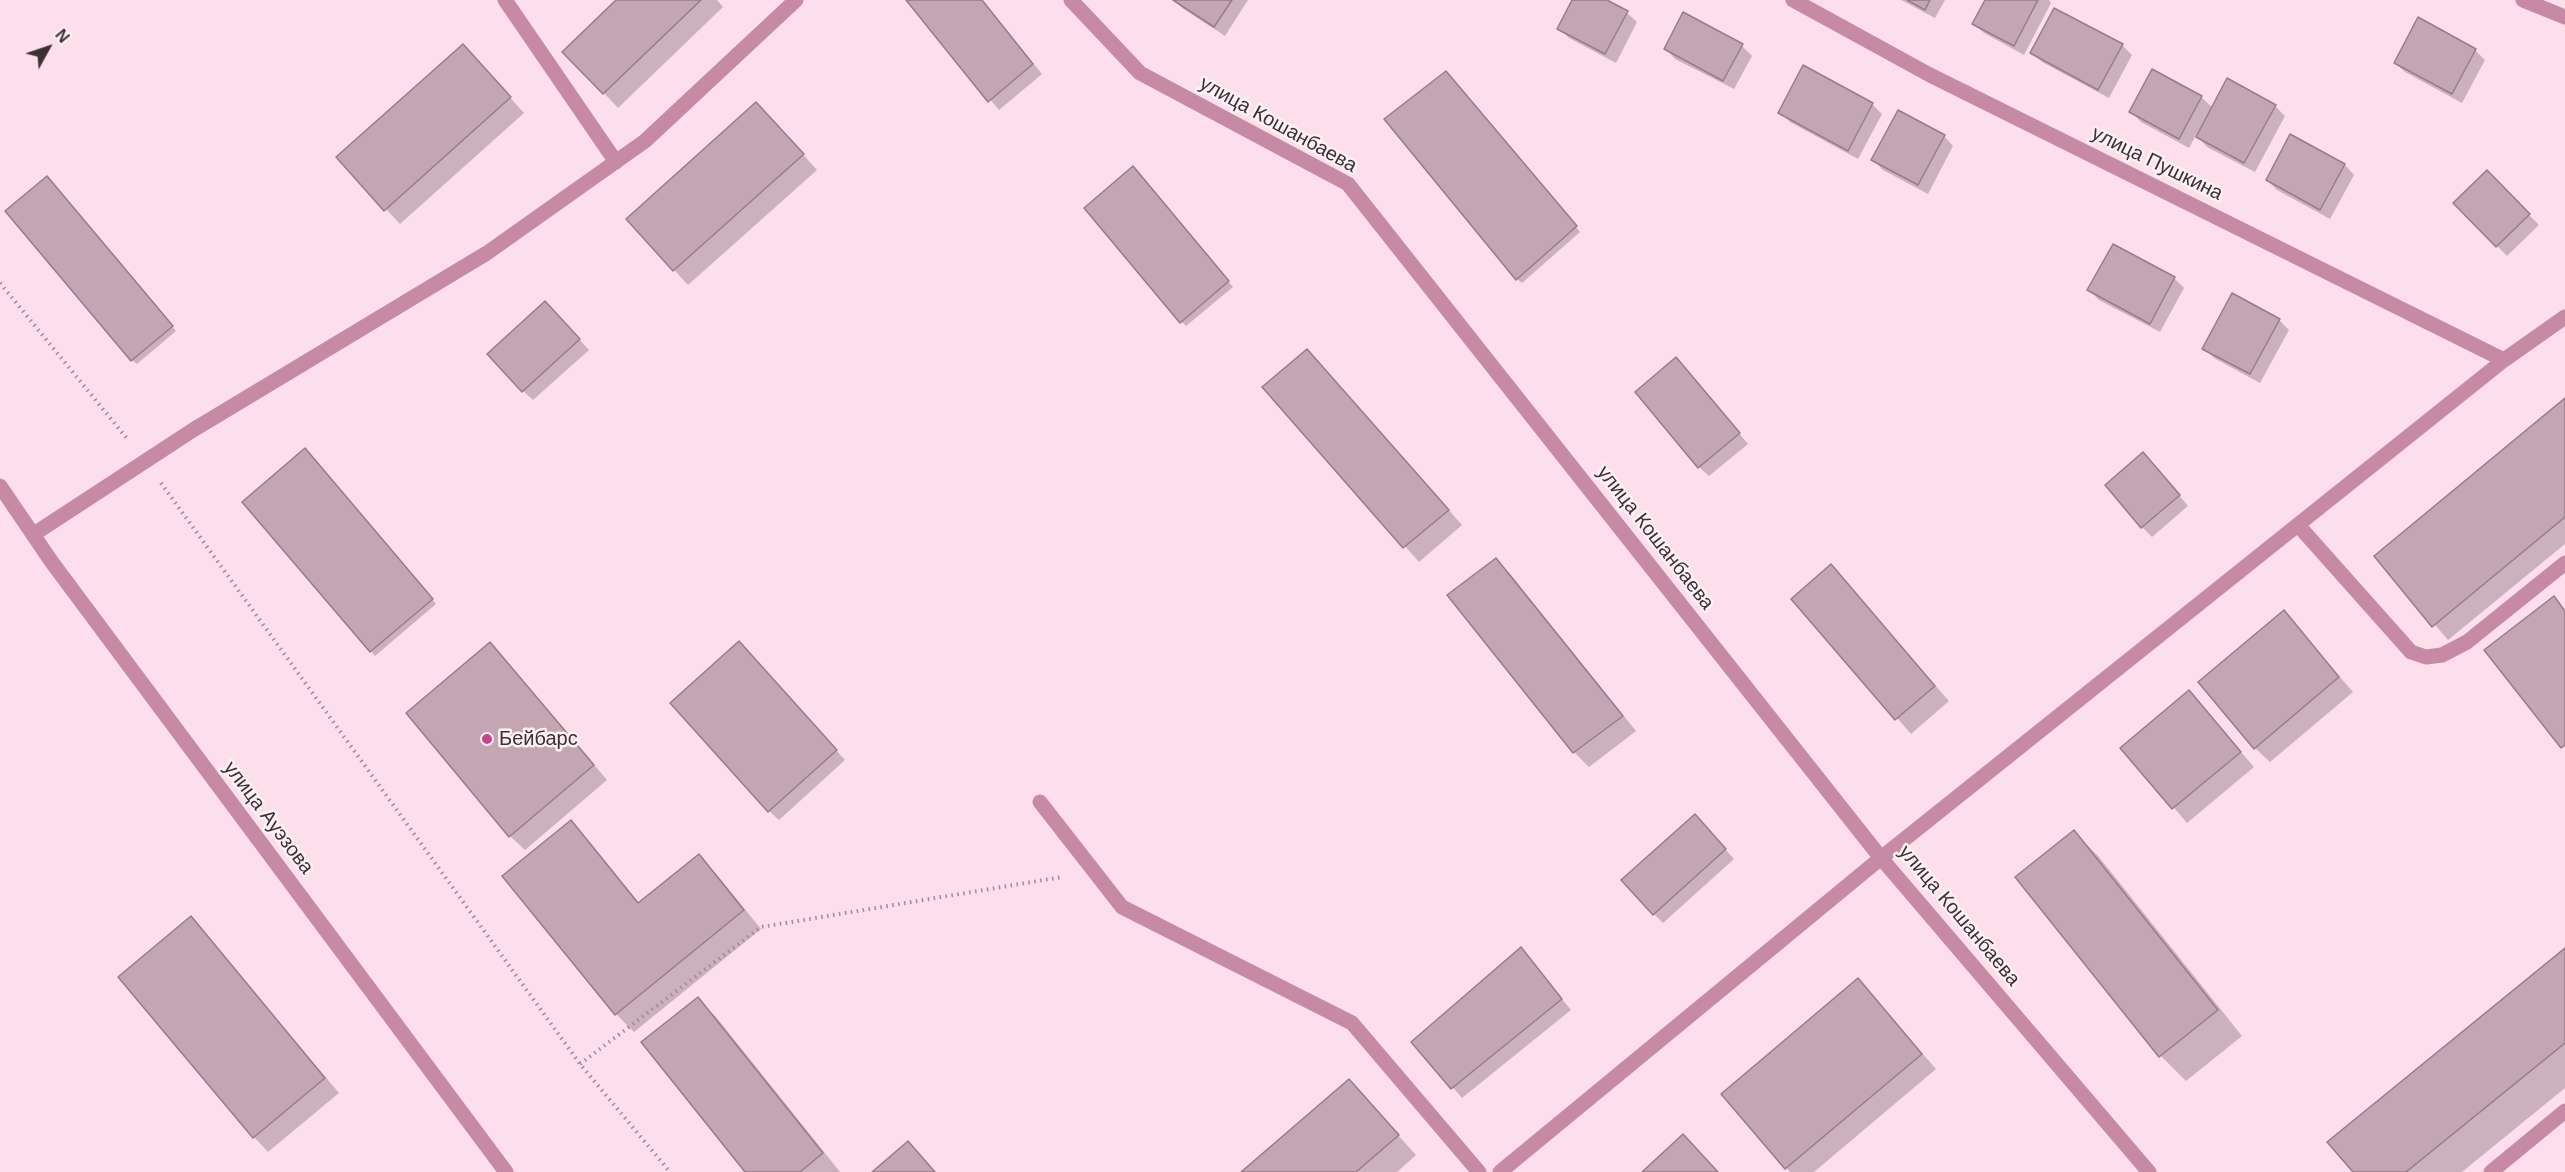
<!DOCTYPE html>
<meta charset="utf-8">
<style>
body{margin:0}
#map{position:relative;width:2565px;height:1172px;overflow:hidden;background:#fddeeb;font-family:Arial,sans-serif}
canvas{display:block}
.north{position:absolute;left:18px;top:18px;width:60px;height:60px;-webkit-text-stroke:4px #fef1f6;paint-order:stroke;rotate:50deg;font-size:16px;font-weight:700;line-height:24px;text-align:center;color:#3c3035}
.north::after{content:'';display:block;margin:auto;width:21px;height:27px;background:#3c3035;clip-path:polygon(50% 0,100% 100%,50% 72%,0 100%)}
</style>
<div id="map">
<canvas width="2565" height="1172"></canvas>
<div class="north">N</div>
</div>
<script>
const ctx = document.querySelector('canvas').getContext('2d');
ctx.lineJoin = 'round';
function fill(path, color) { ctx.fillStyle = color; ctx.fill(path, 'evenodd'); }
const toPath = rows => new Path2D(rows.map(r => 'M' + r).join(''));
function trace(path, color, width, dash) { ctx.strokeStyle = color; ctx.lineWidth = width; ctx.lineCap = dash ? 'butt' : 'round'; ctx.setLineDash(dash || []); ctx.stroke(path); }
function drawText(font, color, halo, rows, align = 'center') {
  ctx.font = font + ' Arial,sans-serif'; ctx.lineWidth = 5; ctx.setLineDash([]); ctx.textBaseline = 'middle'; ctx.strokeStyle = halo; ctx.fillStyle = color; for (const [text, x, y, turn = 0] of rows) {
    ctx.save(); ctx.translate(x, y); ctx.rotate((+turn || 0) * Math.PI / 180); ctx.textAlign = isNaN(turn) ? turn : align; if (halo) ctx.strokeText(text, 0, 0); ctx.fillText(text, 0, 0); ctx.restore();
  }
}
fill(toPath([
 [618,0,717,0,723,7,618,108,604,93],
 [908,0,982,0,1042,74,999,110],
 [1174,0,1248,0,1225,36,1182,8],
 [1574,0,1604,0,1627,13,1637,22,1616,63,1569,38,1559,28],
 [1901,0,1945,0,1935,18],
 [1987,0,2049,0,2051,3,2024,55,1984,33,1974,24],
 [2122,45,2132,55,2109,98,2042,62,2032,53],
 [1742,46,1752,56,1734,89,1675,59,1666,49],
 [2475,50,2485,60,2462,103,2405,72,2395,63],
 [477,61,524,113,400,224,338,157],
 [1451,77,1580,232,1522,283,1517,279],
 [2201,97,2213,108,2275,106,2285,116,2255,172,2207,147,2196,135,2189,148,2141,122,2131,112],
 [1872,104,1882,114,1858,159,1790,122,1780,112],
 [771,119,817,170,688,285,628,219],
 [1944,136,1953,146,1928,194,1883,170,1873,160],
 [2345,165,2354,175,2330,219,2277,190,2267,180],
 [2487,172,2539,225,2507,256,2455,203],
 [1137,173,1233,287,1186,326,1182,322],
 [51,183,176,331,137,364,132,360],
 [2113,246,2174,278,2184,288,2160,332,2099,300,2089,290],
 [555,313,589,350,533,400,523,391],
 [2279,320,2289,330,2260,383,2214,358,2204,348],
 [1321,366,1462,525,1419,562,1264,387],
 [1685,369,1748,444,1709,476,1699,467],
 [2565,400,2565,544,2448,640,2376,556],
 [309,455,436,604,375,656,244,502],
 [2153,464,2188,506,2152,537,2142,527],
 [1496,560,1511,575,1636,731,1589,767,1574,752],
 [1831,566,1949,701,1911,734,1793,599],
 [2283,612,2353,692,2270,762,2255,748],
 [748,653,845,760,779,820,769,811],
 [504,659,607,780,525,850,510,836],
 [2189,692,2254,767,2187,823,2123,748],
 [570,822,589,841,640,904,699,856,717,875,761,929,634,1032,616,1014],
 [1704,826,1734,859,1663,923,1654,914],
 [2074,832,2099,857,2242,1036,2186,1081,2161,1056,2017,878],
 [191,918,339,1093,268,1152,254,1137],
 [1521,949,1571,1010,1462,1098,1414,1042],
 [2565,950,2565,1088,2462,1172,2355,1172],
 [1858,980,1936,1069,1814,1172,1790,1172,1723,1094],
 [698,999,716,1017,840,1172,747,1172],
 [1349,1081,1416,1155,1397,1172,1243,1172]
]), '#0003');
const building = toPath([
 [616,0,701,0,603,94,562,52,616,0],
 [906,0,982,0,1033,64,988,102,906,0],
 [1173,0,1232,0,1214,27,1173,0],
 [1572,0,1607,0,1628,11,1605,54,1557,29,1572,0],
 [1907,0,1930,0,1925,10,1907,0],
 [1985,0,2038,0,2014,46,1972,24,1985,0],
 [2054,8,2123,44,2098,90,2030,53,2054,8],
 [1683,12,1743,44,1723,81,1664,49,1683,12],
 [2418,17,2476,49,2452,94,2394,63,2418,17],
 [463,44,511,97,384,211,336,157,463,44],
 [1803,65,1873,103,1848,151,1778,113,1803,65],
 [2152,69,2202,96,2179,139,2129,112,2152,69],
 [1446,71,1577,226,1516,280,1384,119,1446,71],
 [2227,78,2276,105,2244,163,2196,137,2227,78],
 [756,102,804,154,673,271,626,219,756,102],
 [1898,110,1945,135,1918,185,1871,160,1898,110],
 [2290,134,2345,164,2320,210,2266,180,2290,134],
 [1133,166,1229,281,1180,323,1084,208,1133,166],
 [2487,170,2530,214,2496,247,2453,203,2487,170],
 [47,176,173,326,131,361,5,211,47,176],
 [2113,244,2175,277,2150,324,2087,290,2113,244],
 [2232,293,2280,319,2250,374,2202,349,2232,293],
 [545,301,580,339,522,392,487,354,545,301],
 [1307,349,1449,510,1403,548,1262,387,1307,349],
 [1676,357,1740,433,1698,468,1635,392,1676,357],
 [2565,398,2565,517,2432,627,2374,556,2565,398],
 [305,448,433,599,370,652,242,502,305,448],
 [2143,452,2180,495,2141,528,2105,485,2143,452],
 [1496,558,1623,716,1573,753,1447,595,1496,558],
 [1831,564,1935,686,1895,720,1791,599,1831,564],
 [2554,596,2565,611,2565,745,2561,748,2484,650,2554,596],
 [2284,610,2339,677,2254,749,2198,682,2284,610],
 [739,641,837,750,768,812,670,703,739,641],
 [490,642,594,765,509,837,406,713,490,642],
 [2189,690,2241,752,2172,809,2120,748,2189,690],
 [1695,814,1726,849,1653,915,1621,880,1695,814],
 [571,820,638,903,699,854,744,910,615,1015,502,876,571,820],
 [2074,830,2218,1010,2159,1057,2015,877,2074,830],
 [191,916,325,1078,253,1138,118,977,191,916],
 [1521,947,1562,999,1451,1089,1411,1042,1521,947],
 [2565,948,2565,1043,2406,1172,2353,1172,2327,1142,2565,948],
 [1858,978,1922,1054,1785,1169,1721,1094,1858,978],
 [698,997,823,1153,800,1172,745,1172,641,1042,698,997],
 [1349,1079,1399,1135,1356,1172,1241,1172,1349,1079],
 [1683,1134,1718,1172,1642,1172,1683,1134],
 [908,1141,935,1172,872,1172,908,1141]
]);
fill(building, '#c4a6b2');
trace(building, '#987c88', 1.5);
trace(toPath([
 [0,283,129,441],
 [161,483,580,1064,670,1172],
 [580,1064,761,927,1062,877]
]), '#a18b94', 4, [1.5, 4.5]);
trace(toPath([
 [505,0,616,162],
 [1071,0,1140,73,1348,184,1881,858,2149,1172],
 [1793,0,1930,75,2504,360],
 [2523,0,2565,17],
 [0,486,51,561,506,1172],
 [2298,525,2411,652,2426,657,2442,655,2467,642,2565,563],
 [34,534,193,430,487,253,645,141,796,0],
 [1040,802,1122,907,1352,1023,1479,1172],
 [1500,1172,1881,858,2504,360,2565,317],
 [2491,1172,2565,1111]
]), '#c68aa4', 15);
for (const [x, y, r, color] of [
 [487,739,6,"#c8458b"]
]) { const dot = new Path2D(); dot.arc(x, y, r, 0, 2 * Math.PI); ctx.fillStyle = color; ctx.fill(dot); trace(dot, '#fef1f6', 2); }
drawText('20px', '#3c3035', '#fef1f6', [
 ["улица Кошанбаева",1278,125,29],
 ["улица Пушкина",2157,164,26],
 ["улица Кошанбаева",1655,538,52],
 ["улица Ауэзова",268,818,53],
 ["улица Кошанбаева",1959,916,50]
]);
drawText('20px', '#3c3035', '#fef1f6', [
 ["Бейбарс",499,739]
], 'left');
</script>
